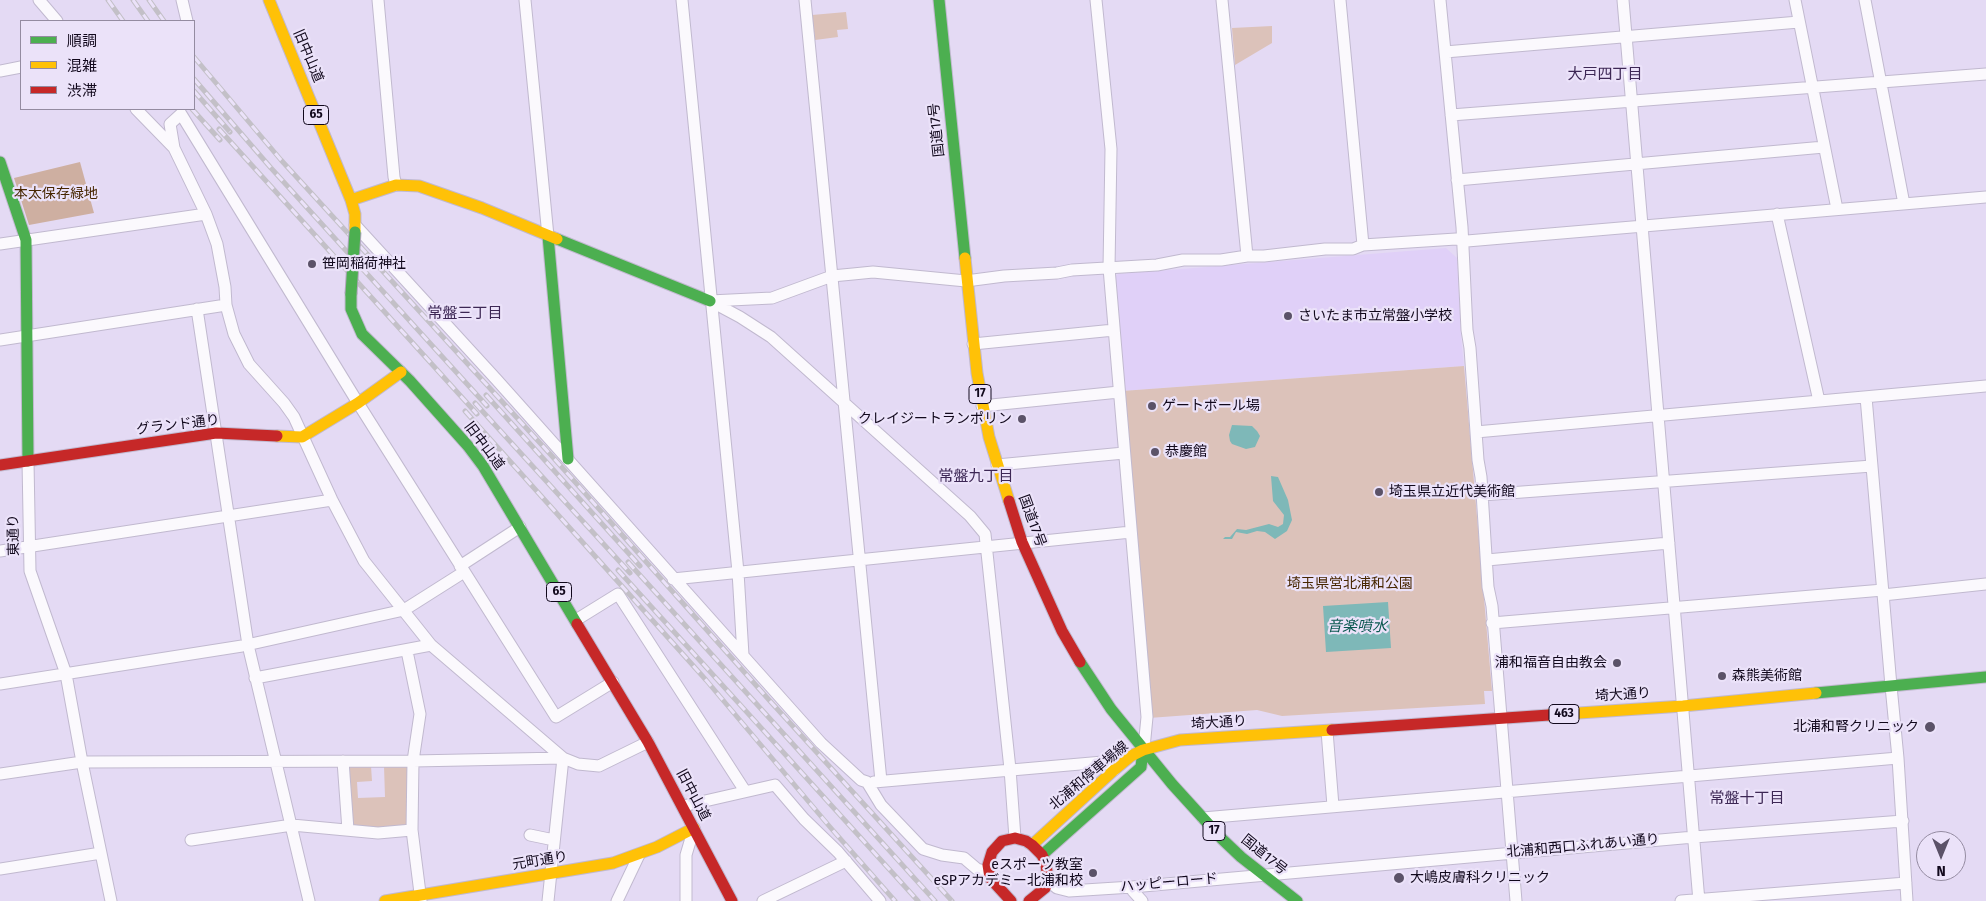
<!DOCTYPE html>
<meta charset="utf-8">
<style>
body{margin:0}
#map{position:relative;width:1986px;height:901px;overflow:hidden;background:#e4daf4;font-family:"Fira Sans","Noto Sans JP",sans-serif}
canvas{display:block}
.legend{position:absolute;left:20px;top:20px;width:175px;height:90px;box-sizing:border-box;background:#ebe2f9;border:1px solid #948ba1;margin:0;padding:6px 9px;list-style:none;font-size:15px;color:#11081c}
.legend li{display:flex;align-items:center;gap:10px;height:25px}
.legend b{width:25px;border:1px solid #948ba1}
.north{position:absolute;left:1916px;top:831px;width:50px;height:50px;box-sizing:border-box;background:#ebe2f9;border:1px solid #948ba1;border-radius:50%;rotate:180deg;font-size:14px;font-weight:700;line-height:20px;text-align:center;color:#11081c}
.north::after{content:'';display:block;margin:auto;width:18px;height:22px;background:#5b5268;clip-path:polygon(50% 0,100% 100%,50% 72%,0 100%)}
</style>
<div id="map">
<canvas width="1986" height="901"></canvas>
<ul class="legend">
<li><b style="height:6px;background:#4caf50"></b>順調</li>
<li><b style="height:6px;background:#ffc107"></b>混雑</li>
<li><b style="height:6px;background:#c62828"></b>渋滞</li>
</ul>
<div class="north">N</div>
</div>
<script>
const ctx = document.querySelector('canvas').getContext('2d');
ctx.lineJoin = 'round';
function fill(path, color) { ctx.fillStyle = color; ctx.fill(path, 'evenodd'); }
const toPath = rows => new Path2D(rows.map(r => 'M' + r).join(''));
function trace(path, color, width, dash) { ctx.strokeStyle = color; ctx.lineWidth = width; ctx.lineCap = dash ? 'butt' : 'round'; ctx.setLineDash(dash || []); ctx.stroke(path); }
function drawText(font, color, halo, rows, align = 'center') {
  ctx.font = font + ' "Fira Sans","Noto Sans JP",sans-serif'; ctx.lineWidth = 4.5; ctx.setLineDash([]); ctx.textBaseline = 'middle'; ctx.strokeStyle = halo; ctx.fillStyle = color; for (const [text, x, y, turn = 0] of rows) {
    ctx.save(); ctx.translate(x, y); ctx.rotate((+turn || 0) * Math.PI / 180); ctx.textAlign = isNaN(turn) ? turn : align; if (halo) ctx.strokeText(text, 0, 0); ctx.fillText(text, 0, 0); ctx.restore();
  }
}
fill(toPath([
 [1446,248,1457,258,1461,336,1464,366,1122,391,1113,278,1118,274]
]), '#e0d0f8');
fill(toPath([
 [846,12,848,29,837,30,838,37,815,40,812,15],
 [1272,26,1272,43,1235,65,1232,28],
 [1464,366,1492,691,1484,691,1485,704,1282,716,1257,710,1149,718,1122,391],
 [371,766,372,781,357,782,358,798,385,797,384,766,407,766,408,828,378,830,351,827,346,767]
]), '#dcc2ba');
fill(toPath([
 [80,162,94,213,29,225,14,178]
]), '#ceafa1');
fill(toPath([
 [1232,425,1252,426,1257,431,1260,436,1255,447,1246,449,1232,444,1230,441,1229,435],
 [1271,476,1278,477,1288,500,1292,520,1287,531,1275,539,1265,532,1257,531,1247,534,1236,532,1232,539,1223,539,1225,537,1230,537,1237,529,1246,530,1269,524,1278,527,1283,524,1284,515,1273,501],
 [1388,602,1391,648,1326,652,1323,606]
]), '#7eb8b8');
const street = toPath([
 [39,0,57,21],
 [182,0,187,21],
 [378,0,394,177,396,185],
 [525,0,548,236],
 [682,0,738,572,743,655],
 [805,0,881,781],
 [1096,0,1111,149,1109,268,1147,717,1144,748],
 [1222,0,1247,256],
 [1340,0,1363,245],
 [1440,0,1462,227,1467,330,1470,348,1478,460,1481,477,1488,587,1492,606,1516,901],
 [1623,0,1699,901],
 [1795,0,1837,209],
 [1865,0,1904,204],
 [1445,52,1799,22],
 [0,71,21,67],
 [136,109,174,148,206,214,217,244,225,287,226,305,234,334,249,364,284,403,294,417,332,500,364,561,431,645,563,758,548,901],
 [1451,115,1986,74],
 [174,148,170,124,181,114,358,403,556,717,613,682],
 [1457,180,1824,147],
 [1777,214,1819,401],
 [355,225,496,379,821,743,861,780,867,782,881,805,923,849,942,855,964,858,977,869,989,873],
 [0,244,206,214],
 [710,301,772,298,832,276,853,274,873,272,966,281,1004,276,1057,273,1072,270,1157,265,1183,260,1221,260,1247,256,1264,256,1325,249,1353,249,1363,245,1456,239,1467,241,1986,197],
 [712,302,740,317,771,337,970,516,985,534,1010,769,1015,838],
 [197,309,248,645,309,901],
 [0,340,226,305],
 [973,344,1114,330],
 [1866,397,1891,686,1898,758,1907,901],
 [982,406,1119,392],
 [1476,432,1986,386],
 [28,461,30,571,66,674,82,762,111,901],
 [997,465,1124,453],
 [1482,495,1872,466],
 [0,551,332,500],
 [1487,560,1669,543],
 [460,566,520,527],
 [673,579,1131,532],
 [1883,595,1986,584],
 [576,620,618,594,745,791],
 [1492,623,1883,590],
 [407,651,420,714,413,761,412,830,421,901],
 [255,678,431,645],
 [0,684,242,646,404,610,464,572],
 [1327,731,1333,806],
 [343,761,348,830],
 [0,774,82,762,413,761,563,758,578,764,599,766,648,742],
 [874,782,1103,762,1107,763,1114,770],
 [683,806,775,785,804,819,838,852,880,901],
 [1203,818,1898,758],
 [530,835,554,840],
 [191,840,292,825,378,833,412,830],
 [0,869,101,853],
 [1048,881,1057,888,1069,891,1132,887,1694,837,1903,821],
 [1132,887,1133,891,1142,901],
 [617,901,639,855],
 [686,901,686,855,694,828],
 [763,901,846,861],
 [1681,901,1906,883]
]);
const fast = toPath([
 [939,0,965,258],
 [0,162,26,240,28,461],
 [548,236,568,459],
 [557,239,710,301],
 [351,294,351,309,362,334,410,381,468,446,483,466,577,624],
 [1080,662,1111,709,1172,784,1222,839,1241,857,1297,901],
 [1816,693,1986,677],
 [1042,855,1141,767,1143,750]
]);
const slow = toPath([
 [269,0,351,200,355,214,355,232],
 [351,200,396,185,419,186,482,208,557,239],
 [965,258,977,373,989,437,1009,501],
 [277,436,302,437,358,403,401,372],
 [1549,715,1683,706,1816,693],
 [1143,750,1180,740,1332,730],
 [1032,845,1114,770,1131,756,1143,750],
 [385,901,613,863,657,847,694,828]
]);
const jam = toPath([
 [0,465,216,433,277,436],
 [1009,501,1022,542,1062,631,1080,662],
 [577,624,648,742,732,901],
 [1332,730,1549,715],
 [1011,901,990,878,988,865,992,852,1002,841,1015,838,1026,841,1032,845,1042,855,1046,864,1048,881,1045,888,1029,901]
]);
trace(street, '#c1b9cf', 13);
trace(fast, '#c1b9cf', 13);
trace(slow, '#c1b9cf', 13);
trace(jam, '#c1b9cf', 13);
trace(street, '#fbf9fd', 11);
trace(fast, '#4caf50', 11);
trace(slow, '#ffc107', 11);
trace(jam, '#c62828', 11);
const rail = toPath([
 [108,0,123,21],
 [133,0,148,21],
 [149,0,164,21],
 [194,57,281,160,551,455,770,701,952,901],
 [194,79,271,168,487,406],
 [194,91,230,132],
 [192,109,220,140],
 [219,129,477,414],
 [486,395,640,566],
 [475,403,630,573],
 [465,411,706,680,830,827,895,901],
 [628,562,935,901],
 [618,570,918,901]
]);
trace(rail, '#c3c0c7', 5);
trace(rail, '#ebe2f9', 3, [9]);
const fastBridge = toPath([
 [351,294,355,232]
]);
trace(fastBridge, '#afa6bb', 13, []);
trace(fastBridge, '#4caf50', 11);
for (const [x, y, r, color] of [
 [312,264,5,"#5b5268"],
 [1288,316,5,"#5b5268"],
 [1152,406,5,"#5b5268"],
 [1022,419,5,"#5b5268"],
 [1155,452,5,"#5b5268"],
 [1379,492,5,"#5b5268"],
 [1617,663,5,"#5b5268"],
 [1722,676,5,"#5b5268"],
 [1930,727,6,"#5b5268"],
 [1093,873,5,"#5b5268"],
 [1399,878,6,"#5b5268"]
]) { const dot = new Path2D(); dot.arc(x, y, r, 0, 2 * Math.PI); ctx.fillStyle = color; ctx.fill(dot); trace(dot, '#ebe2f9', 2); }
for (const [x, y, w] of [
 [316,115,25],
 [980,394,22],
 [559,592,25],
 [1564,714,30],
 [1214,831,22]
]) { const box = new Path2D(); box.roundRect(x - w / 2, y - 9.5, w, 19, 4); ctx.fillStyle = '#ebe2f9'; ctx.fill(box); trace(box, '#11081c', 1); }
drawText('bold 12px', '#11081c', null, [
 ["65",316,115],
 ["17",980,394],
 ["65",559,592],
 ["463",1564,714],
 ["17",1214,831]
]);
drawText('14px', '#11081c', '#ebe2f9', [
 ["旧中山道",308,56,67],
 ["国道17号",937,130,-96],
 ["グランド通り",178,425,-7],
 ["旧中山道",484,446,53],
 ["国道17号",1032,521,70],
 ["東通り",14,535,-91],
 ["埼大通り",1623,695,-4],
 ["埼大通り",1219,723,-4],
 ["北浦和停車場線",1089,776,-40],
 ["旧中山道",693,795,62],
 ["北浦和西口ふれあい通り",1583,846,-5],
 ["国道17号",1264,855,39],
 ["元町通り",540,861,-9],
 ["ハッピーロード",1169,883,-5]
]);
drawText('14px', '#472600', '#ebe2f9', [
 ["本太保存緑地",56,194],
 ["埼玉県営北浦和公園",1350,584]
]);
drawText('14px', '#11081c', '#ebe2f9', [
 ["笹岡稲荷神社",322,264],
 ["さいたま市立常盤小学校",1298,316],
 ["ゲートボール場",1162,406],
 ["クレイジートランポリン",1012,419,"right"],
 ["恭慶館",1165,452],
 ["埼玉県立近代美術館",1389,492],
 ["浦和福音自由教会",1607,663,"right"],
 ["森熊美術館",1732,676],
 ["北浦和腎クリニック",1919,727,"right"],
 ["eスポーツ教室",1083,865,"right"],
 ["eSPアカデミー北浦和校",1083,881,"right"],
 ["大嶋皮膚科クリニック",1410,878]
], 'left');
drawText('15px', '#3d2755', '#ebe2f9', [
 ["大戸四丁目",1605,75],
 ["常盤三丁目",465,314],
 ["常盤九丁目",976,477],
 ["常盤十丁目",1747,799]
]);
drawText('italic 15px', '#09574f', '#ebe2f9', [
 ["音楽噴水",1357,627]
]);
</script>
